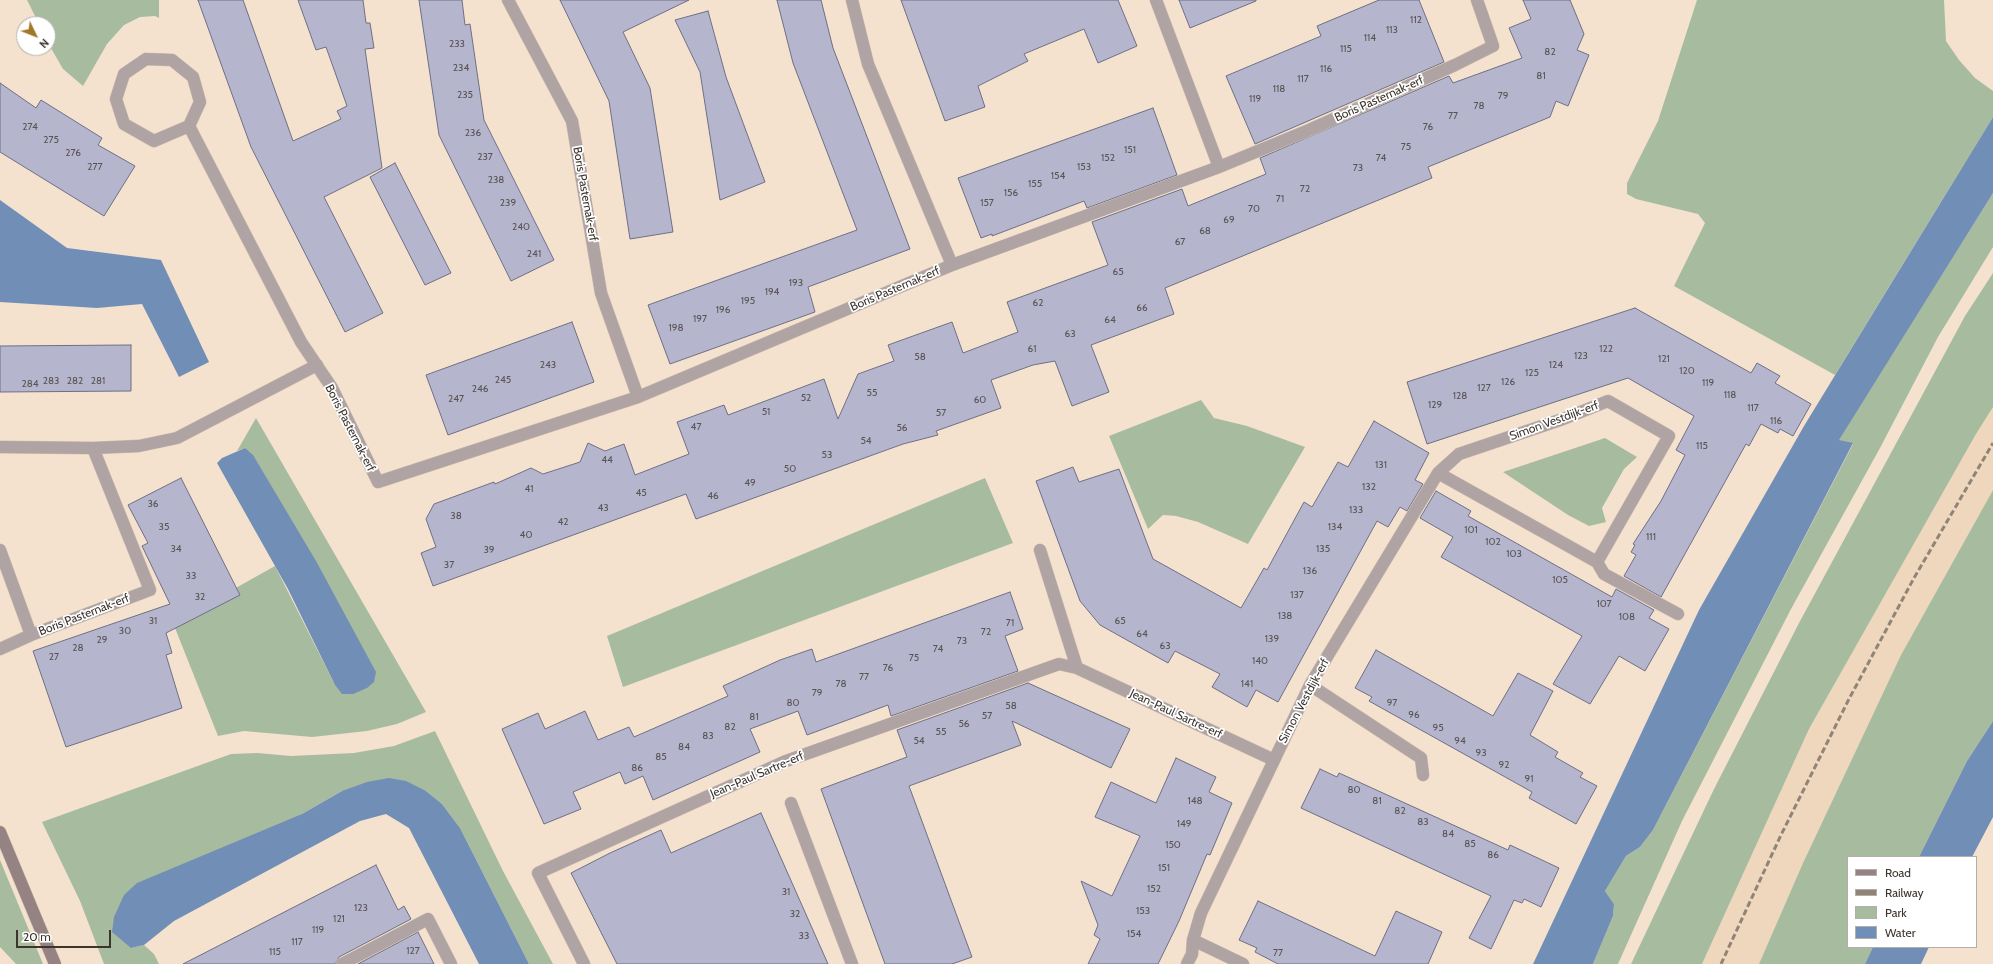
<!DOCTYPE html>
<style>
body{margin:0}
#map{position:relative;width:1993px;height:964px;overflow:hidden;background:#f4e2cf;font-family:Cabin,sans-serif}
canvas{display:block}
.legend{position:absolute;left:1847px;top:856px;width:130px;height:92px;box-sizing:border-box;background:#fff;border:1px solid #b1aeab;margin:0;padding:5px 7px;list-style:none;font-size:12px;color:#3c342d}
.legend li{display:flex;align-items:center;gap:8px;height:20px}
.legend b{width:20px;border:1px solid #b1aeab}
.north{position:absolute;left:16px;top:16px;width:40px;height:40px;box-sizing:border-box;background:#fff;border:1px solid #b1aeab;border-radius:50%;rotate:133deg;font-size:11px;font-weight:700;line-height:16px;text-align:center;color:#3c342d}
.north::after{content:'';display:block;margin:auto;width:14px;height:18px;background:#a17726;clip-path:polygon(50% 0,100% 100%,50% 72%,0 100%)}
.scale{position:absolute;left:16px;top:930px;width:95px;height:18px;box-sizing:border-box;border:2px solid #3c342d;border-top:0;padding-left:5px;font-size:12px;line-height:14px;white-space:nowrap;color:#3c342d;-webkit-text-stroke:3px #fff;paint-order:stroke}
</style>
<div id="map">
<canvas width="1993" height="964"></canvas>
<ul class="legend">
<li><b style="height:5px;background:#958383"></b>Road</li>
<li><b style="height:5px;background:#908477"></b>Railway</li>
<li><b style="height:11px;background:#a7bc9f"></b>Park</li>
<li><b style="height:11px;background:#718eb6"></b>Water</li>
</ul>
<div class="north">N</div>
<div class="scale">20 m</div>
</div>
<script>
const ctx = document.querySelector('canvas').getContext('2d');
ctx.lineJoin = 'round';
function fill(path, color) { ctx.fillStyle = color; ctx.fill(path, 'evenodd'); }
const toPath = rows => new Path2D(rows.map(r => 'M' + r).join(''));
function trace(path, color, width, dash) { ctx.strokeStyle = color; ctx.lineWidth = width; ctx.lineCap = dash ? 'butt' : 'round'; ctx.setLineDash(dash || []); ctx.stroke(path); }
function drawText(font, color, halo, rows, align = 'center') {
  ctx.font = font + ' Cabin,sans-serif'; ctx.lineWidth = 3.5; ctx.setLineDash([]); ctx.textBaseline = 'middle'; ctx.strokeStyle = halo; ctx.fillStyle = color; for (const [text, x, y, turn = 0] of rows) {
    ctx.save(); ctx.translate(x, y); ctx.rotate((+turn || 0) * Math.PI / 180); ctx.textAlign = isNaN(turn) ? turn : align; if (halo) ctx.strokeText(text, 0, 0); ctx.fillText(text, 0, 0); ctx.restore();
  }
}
fill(toPath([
 [1993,407,1993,490,1901,655,1803,863,1759,964,1702,964,1809,729,1976,434]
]), '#efd7be');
fill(toPath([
 [27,0,159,0,159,18,155,16,140,17,124,25,107,44,83,86,63,69,48,43,48,24,39,24],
 [1697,0,1944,0,1946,41,1959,60,1975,78,1993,91,1993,117,1835,375,1674,286,1705,223,1698,214,1636,199,1627,194,1627,183,1658,121],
 [1993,193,1993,247,1938,337,1880,448,1791,609,1682,821,1618,964,1593,964,1613,916,1614,904,1605,891,1626,856,1640,847,1653,830,1853,444,1838,440],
 [1993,273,1993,407,1976,434,1809,729,1702,964,1631,964,1714,789,1799,623,1965,316],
 [1201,400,1214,418,1247,426,1305,447,1248,544,1198,522,1176,516,1163,515,1148,529,1109,436],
 [256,418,426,712,397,724,367,731,312,737,244,731,218,736,173,623,275,566,335,685,245,448,237,451],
 [1605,438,1637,457,1624,469,1602,508,1606,522,1589,526,1568,515,1503,472],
 [985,478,1013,543,623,687,607,636],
 [1993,490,1993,721,1967,761,1919,857,1848,857,1848,947,1873,947,1865,964,1759,964,1803,863,1901,655],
 [435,731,503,871,553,964,529,964,460,828,442,804,426,791,342,791,302,814,131,948,144,945,154,954,159,964,104,964,80,901,42,822,231,754,257,753,291,756,354,753,394,746],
 [0,860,43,964,16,964,0,947]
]), '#a7bc9f');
fill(toPath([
 [1993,117,1993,193,1839,440,1853,443,1653,830,1640,847,1626,856,1605,891,1614,904,1613,916,1593,964,1533,964,1699,610,1804,426],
 [0,200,67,248,161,260,209,362,179,377,142,304,97,308,0,302],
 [245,448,253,455,316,561,376,672,374,682,367,688,353,694,342,694,335,685,288,589,217,463,222,458],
 [1993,721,1993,817,1972,857,1919,857,1967,761],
 [389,778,406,781,426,791,442,804,460,828,529,964,479,964,409,828,386,814,360,821,174,921,144,945,131,948,112,932,114,917,124,895,137,883,302,814,342,791,367,782],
 [1873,947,1929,947,1921,964,1865,964]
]), '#718eb6');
const building = toPath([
 [198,0,243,0,293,141,341,119,337,111,347,106,326,47,316,50,298,0,363,0,366,23,370,23,374,48,365,49,382,168,324,197,383,313,345,332,251,147,198,0],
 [419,0,462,0,465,25,470,24,484,120,554,260,511,281,439,135,419,0],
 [560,0,689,0,623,32,650,88,673,232,630,239,609,101,560,0],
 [777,0,821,0,833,48,910,249,808,287,815,312,670,364,648,305,857,230,793,63,777,0],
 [901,0,1118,0,1137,46,1098,63,1084,29,1024,54,1028,61,978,86,985,107,945,121,901,0],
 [1179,0,1256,0,1256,1,1190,28,1179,0],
 [1379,0,1419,0,1444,62,1255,144,1226,76,1321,36,1317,26,1379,0],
 [1523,0,1570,0,1584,34,1577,50,1589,55,1568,106,1556,101,1550,117,1428,167,1432,178,1165,288,1174,314,1091,345,1109,392,1072,406,1055,361,1033,365,991,380,1001,408,936,431,938,435,903,444,696,519,686,494,433,586,421,553,436,547,426,519,434,504,494,482,495,484,531,468,543,474,580,462,588,443,605,451,624,444,635,475,689,454,677,422,724,405,728,415,824,379,838,419,858,374,894,361,888,345,952,322,963,353,1018,332,1007,302,1108,265,1092,222,1182,189,1188,206,1266,174,1260,158,1449,76,1453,83,1522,58,1509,28,1531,19,1523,0],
 [708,11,726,77,765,182,720,200,700,72,675,20,708,11],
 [0,83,36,108,41,100,102,138,98,145,135,166,104,216,0,152,0,83],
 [1153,108,1177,175,1087,208,1084,201,992,236,992,234,981,238,958,178,1153,108],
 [395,163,451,273,425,285,370,177,395,163],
 [1635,308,1751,373,1757,363,1780,376,1775,383,1811,404,1793,436,1780,429,1778,433,1761,424,1749,446,1746,444,1661,597,1624,576,1636,555,1631,552,1635,545,1633,544,1661,501,1685,455,1676,450,1694,416,1628,378,1427,444,1407,382,1635,308],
 [572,322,594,382,448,435,426,375,572,322],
 [131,345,131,391,0,392,0,346,131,345],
 [1374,421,1429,453,1415,480,1423,484,1407,511,1400,507,1388,527,1377,521,1278,702,1256,690,1247,707,1212,687,1220,674,1175,651,1168,663,1100,625,1080,601,1036,481,1073,467,1079,482,1119,469,1153,559,1241,608,1264,568,1267,570,1304,502,1312,507,1338,462,1348,467,1374,421],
 [181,478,240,595,166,633,172,653,166,655,182,708,66,747,33,651,170,604,142,546,148,543,128,505,181,478],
 [1436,491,1471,511,1468,516,1612,597,1616,589,1654,610,1649,618,1669,629,1645,671,1619,656,1590,704,1553,684,1582,636,1441,557,1453,537,1420,518,1436,491],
 [1010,592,1023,629,1005,636,1018,671,891,716,888,705,807,735,798,711,750,729,760,752,653,800,643,776,625,784,620,772,573,792,581,809,544,824,502,729,538,713,545,729,585,711,598,740,629,727,634,737,728,696,723,686,780,660,812,649,816,662,1010,592],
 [1376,650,1493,716,1518,673,1553,691,1530,735,1558,752,1555,757,1583,773,1580,777,1597,786,1576,824,1529,798,1532,792,1369,701,1372,697,1355,688,1376,650],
 [1028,683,1130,729,1111,768,1012,721,1021,745,909,786,972,957,952,964,885,964,821,789,907,757,897,730,1028,683],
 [1176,758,1216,777,1209,792,1232,803,1210,855,1207,854,1179,921,1158,964,1088,964,1100,939,1094,935,1098,925,1081,881,1112,896,1140,836,1095,817,1111,782,1156,803,1176,758],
 [1320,769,1337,777,1339,773,1508,850,1510,845,1559,868,1541,907,1524,899,1522,903,1514,900,1491,949,1469,938,1491,896,1301,808,1320,769],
 [761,813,828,964,617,964,571,873,610,853,661,830,671,853,761,813],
 [376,865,398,910,404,906,411,919,339,957,335,964,183,964,376,865],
 [1258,901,1375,956,1396,911,1442,932,1428,964,1278,964,1255,952,1257,948,1239,940,1258,901],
 [418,932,434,964,358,964,418,932]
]);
fill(building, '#b5b5cd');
trace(building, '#6e6f84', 1);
const street = toPath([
 [508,0,572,121,601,293,638,397],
 [852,0,868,64,952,265],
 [1156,0,1219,167],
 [146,59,172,60,193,77,200,102,189,126,154,141,124,124,116,99,124,74,146,59],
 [189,126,301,342,332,388,378,482,638,397,952,265,1219,167,1309,130,1455,65,1493,46,1477,0],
 [0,447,93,448,139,446,177,438,317,365],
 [0,550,31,635,0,649],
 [1040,550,1077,668],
 [1597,562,1604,574,1678,614],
 [31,635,150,590,93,448],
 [1310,685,1421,758,1423,775],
 [791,803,852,964],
 [1193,940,1243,964],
 [342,964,428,919,451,964],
 [584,964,538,873,786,761,1059,664,1077,668,1274,760],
 [1187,964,1192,954,1193,940,1201,913,1310,685,1438,473,1459,454,1563,419,1608,401,1669,436,1597,562,1438,473]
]);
const secondary = toPath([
 [0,832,55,964]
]);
trace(street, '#cfbfaf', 13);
trace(secondary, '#cfbfaf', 13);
trace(street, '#b0a3a3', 12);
trace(secondary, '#958383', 12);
trace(toPath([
 [1721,964,1781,835,1849,699,1914,578,1993,443]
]), '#908477', 3, [6, 3]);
drawText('10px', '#5a5455', null, [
 ["112",1416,20],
 ["113",1392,30],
 ["114",1370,38],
 ["233",457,44],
 ["115",1346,49],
 ["82",1550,52],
 ["234",461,68],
 ["116",1326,69],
 ["81",1541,76],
 ["117",1303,79],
 ["118",1279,89],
 ["235",465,95],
 ["79",1503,96],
 ["119",1255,99],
 ["78",1479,106],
 ["77",1453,116],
 ["274",30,127],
 ["76",1428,127],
 ["236",473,133],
 ["275",51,140],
 ["75",1406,147],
 ["151",1130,150],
 ["276",73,153],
 ["237",485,157],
 ["152",1108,158],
 ["74",1381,158],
 ["277",95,167],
 ["153",1084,167],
 ["73",1358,168],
 ["154",1058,176],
 ["238",496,180],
 ["155",1035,184],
 ["72",1305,189],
 ["156",1011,193],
 ["71",1280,199],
 ["239",508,203],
 ["157",987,203],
 ["70",1254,209],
 ["69",1229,220],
 ["240",521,227],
 ["68",1205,231],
 ["67",1180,242],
 ["241",534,254],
 ["65",1118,272],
 ["193",796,283],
 ["194",772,292],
 ["195",748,301],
 ["62",1038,303],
 ["66",1142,308],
 ["196",723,310],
 ["197",700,319],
 ["64",1110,320],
 ["198",676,328],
 ["63",1070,334],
 ["61",1032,349],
 ["122",1606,349],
 ["123",1581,356],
 ["58",920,357],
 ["121",1664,359],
 ["243",548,365],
 ["124",1556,365],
 ["120",1687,371],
 ["125",1532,373],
 ["245",503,380],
 ["283",51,381],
 ["282",75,381],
 ["281",98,381],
 ["126",1508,382],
 ["119",1708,383],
 ["284",30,384],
 ["127",1484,388],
 ["246",480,389],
 ["55",872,393],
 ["118",1730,395],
 ["128",1460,396],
 ["52",806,398],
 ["247",456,399],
 ["60",980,400],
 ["129",1435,405],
 ["117",1753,408],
 ["51",766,412],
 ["57",941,413],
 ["116",1776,421],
 ["47",696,427],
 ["56",902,428],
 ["54",866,441],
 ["115",1702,446],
 ["53",827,455],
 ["44",607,460],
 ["131",1381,465],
 ["50",790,469],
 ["49",750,483],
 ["132",1369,487],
 ["41",529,489],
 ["45",641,493],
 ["46",713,496],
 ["36",153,504],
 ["43",603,508],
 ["133",1356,510],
 ["38",456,516],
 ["42",563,522],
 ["35",164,527],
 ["134",1335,527],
 ["101",1471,530],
 ["40",526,535],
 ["111",1651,537],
 ["102",1493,542],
 ["34",176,549],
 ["135",1323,549],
 ["39",489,550],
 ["103",1514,554],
 ["37",449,565],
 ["136",1310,571],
 ["33",191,576],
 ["105",1560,580],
 ["137",1297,595],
 ["32",200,597],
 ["107",1604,604],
 ["138",1285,616],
 ["108",1627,617],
 ["31",153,621],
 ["65",1120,621],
 ["71",1010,623],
 ["30",125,631],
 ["72",986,632],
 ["64",1142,634],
 ["139",1272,639],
 ["29",102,640],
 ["73",962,641],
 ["63",1165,646],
 ["28",78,648],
 ["74",938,649],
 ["27",54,657],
 ["75",914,658],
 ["140",1260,661],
 ["76",888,668],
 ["77",864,677],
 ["78",841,684],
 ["141",1247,684],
 ["79",817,693],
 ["80",793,703],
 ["97",1392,703],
 ["58",1011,706],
 ["96",1414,715],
 ["57",987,716],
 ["81",754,717],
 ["56",964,724],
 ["82",730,727],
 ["95",1438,728],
 ["55",941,732],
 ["83",708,736],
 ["54",919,741],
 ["94",1460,741],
 ["84",684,747],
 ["93",1481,753],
 ["85",661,757],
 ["92",1504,765],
 ["86",637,768],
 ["91",1529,779],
 ["80",1354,790],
 ["148",1195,801],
 ["81",1377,801],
 ["82",1400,811],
 ["83",1423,822],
 ["149",1184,824],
 ["84",1448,834],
 ["85",1470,844],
 ["150",1173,845],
 ["86",1493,855],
 ["151",1164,868],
 ["152",1154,889],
 ["31",786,892],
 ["123",361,908],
 ["153",1143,911],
 ["32",795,914],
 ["121",339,919],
 ["119",318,930],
 ["154",1134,934],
 ["33",804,936],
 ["117",297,942],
 ["127",413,951],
 ["115",275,952],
 ["77",1278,953]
]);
drawText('12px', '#3c342d', '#fff', [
 ["Boris Pasternak-erf",1379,99,-24],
 ["Boris Pasternak-erf",585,194,80],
 ["Boris Pasternak-erf",895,289,-23],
 ["Simon Vestdijk-erf",1554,421,-20],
 ["Boris Pasternak-erf",350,428,63],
 ["Boris Pasternak-erf",84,615,-21],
 ["Simon Vestdijk-erf",1304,701,-62],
 ["Jean-Paul Sartre-erf",1176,714,25],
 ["Jean-Paul Sartre-erf",757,775,-23]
]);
</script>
